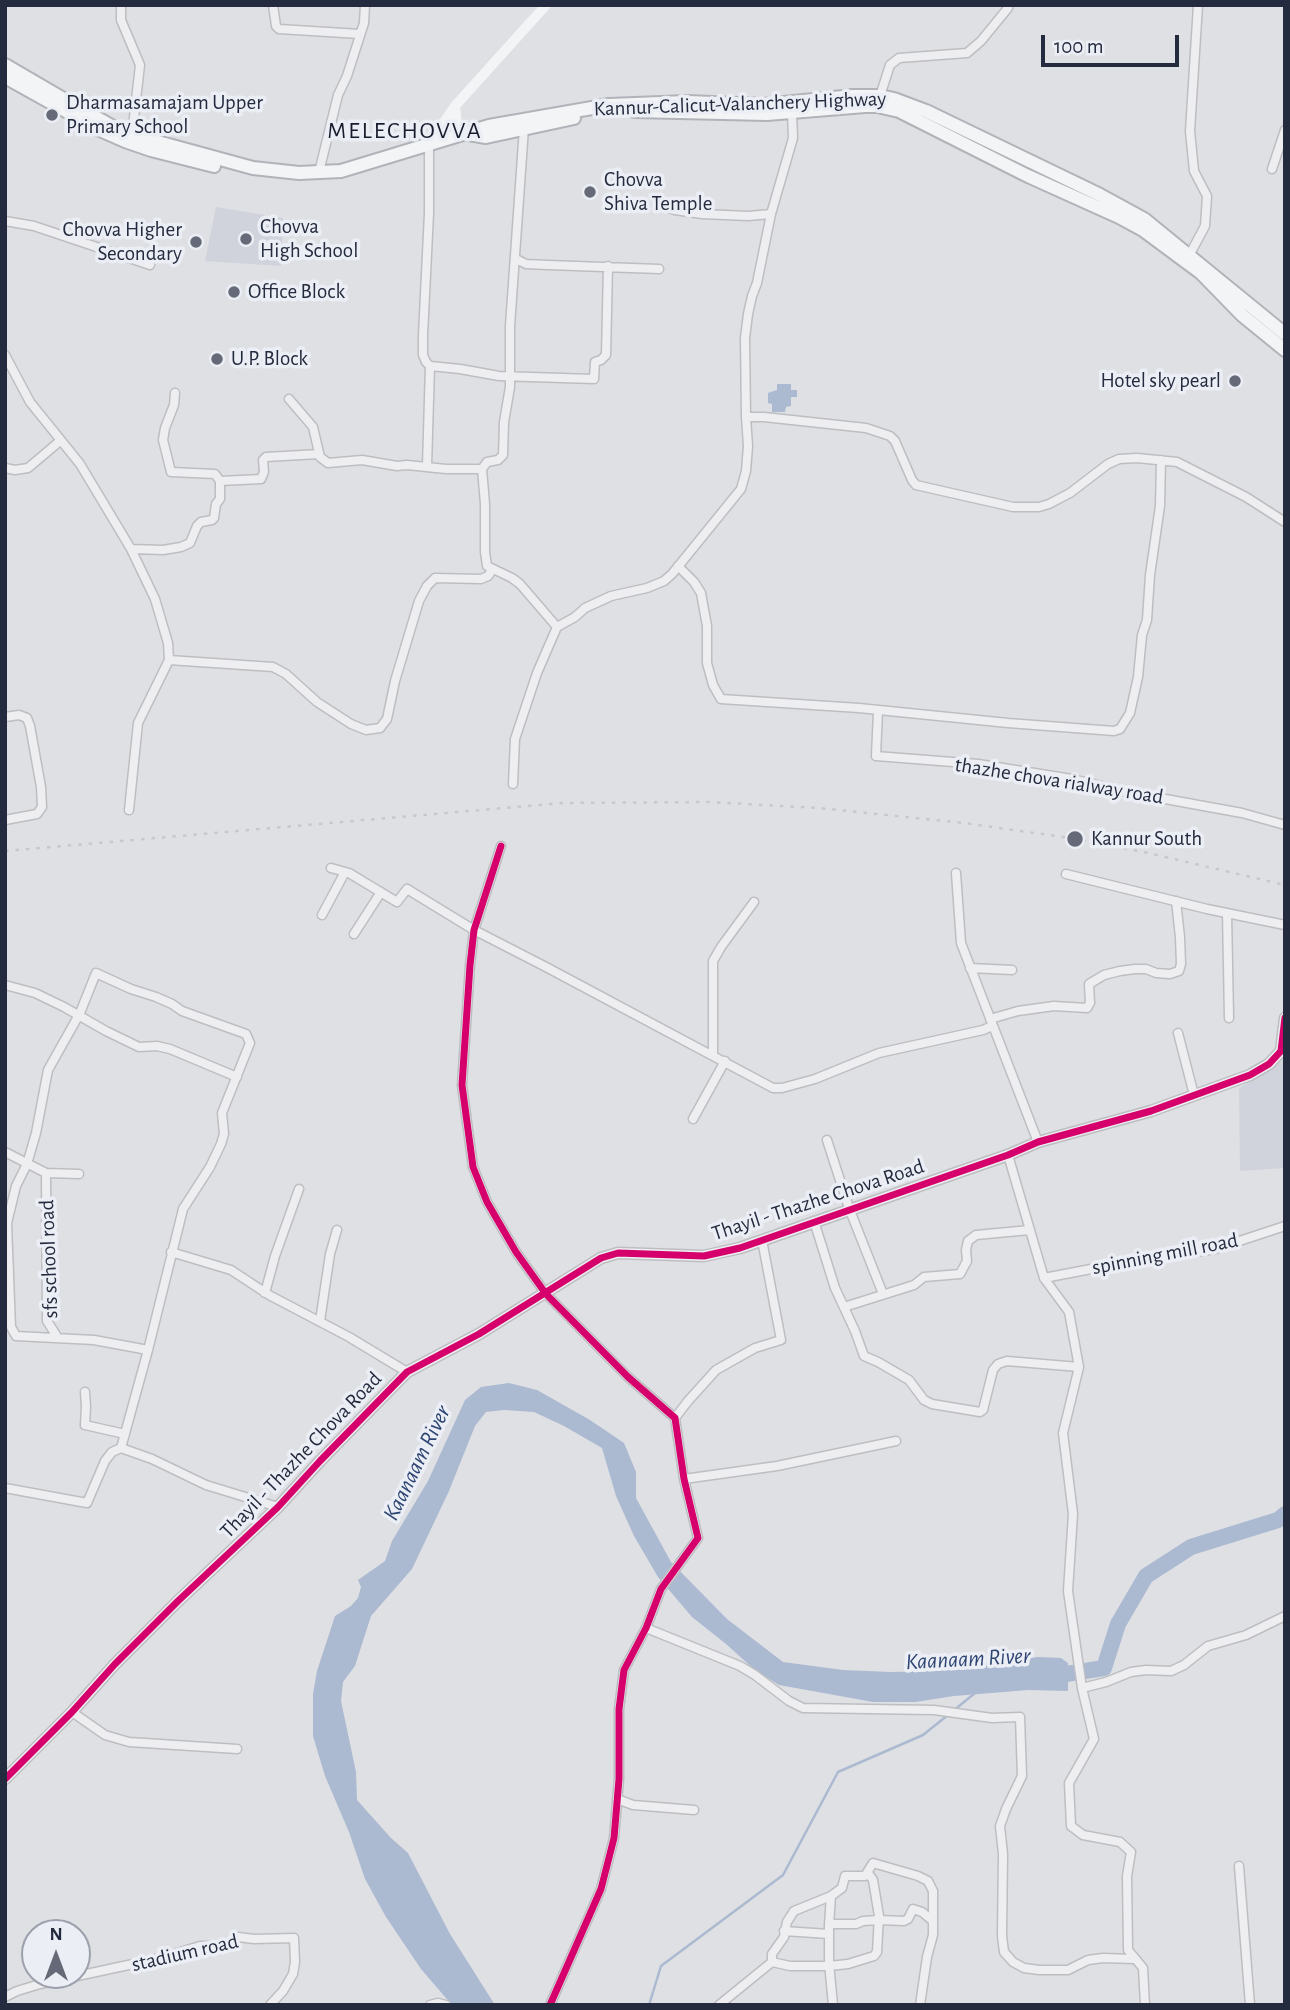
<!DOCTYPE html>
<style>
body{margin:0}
#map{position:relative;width:1290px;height:2010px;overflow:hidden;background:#dfe0e4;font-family:"Alegreya Sans",sans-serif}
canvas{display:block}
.frame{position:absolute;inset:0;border:7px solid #252b3e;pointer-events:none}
.north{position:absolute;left:21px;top:1919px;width:70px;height:70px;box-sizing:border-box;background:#ebeef5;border:2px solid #9ca0ac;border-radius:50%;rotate:0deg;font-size:19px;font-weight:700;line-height:28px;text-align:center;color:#252b3e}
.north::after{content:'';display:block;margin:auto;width:24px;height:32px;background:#666a78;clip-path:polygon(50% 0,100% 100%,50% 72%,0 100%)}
.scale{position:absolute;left:1041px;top:35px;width:138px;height:32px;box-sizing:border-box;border:4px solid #252b3e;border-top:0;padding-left:9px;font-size:21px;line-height:24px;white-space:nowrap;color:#252b3e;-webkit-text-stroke:5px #ebeef5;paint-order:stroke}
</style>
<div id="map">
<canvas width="1290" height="2010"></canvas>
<div class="frame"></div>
<div class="north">N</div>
<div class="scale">100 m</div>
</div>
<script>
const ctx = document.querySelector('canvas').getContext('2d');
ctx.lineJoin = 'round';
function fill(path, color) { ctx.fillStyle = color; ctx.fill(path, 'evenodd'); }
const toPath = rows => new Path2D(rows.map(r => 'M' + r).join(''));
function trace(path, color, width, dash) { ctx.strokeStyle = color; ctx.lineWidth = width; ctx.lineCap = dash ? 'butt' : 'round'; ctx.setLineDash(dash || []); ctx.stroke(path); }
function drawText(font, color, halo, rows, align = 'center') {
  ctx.font = font + ' "Alegreya Sans",sans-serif'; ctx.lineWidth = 7; ctx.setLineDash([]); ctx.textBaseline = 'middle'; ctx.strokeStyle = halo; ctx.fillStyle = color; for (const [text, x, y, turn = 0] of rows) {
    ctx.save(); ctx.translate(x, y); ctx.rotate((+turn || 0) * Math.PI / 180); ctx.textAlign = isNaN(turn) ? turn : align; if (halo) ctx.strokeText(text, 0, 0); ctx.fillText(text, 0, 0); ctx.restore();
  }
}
fill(toPath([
 [216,207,283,218,281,266,205,261],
 [1285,1058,1285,1168,1240,1171,1239,1088,1268,1071]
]), '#d0d3db');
fill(toPath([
 [777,384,791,384,791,390,797,390,797,397,791,397,791,406,786,407,785,412,772,412,772,404,768,403,768,393,777,390],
 [509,1383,537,1390,590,1420,624,1443,636,1472,636,1498,671,1562,727,1619,783,1662,843,1670,891,1672,936,1671,979,1664,1038,1657,1061,1658,1068,1663,1068,1691,1028,1690,954,1696,915,1702,873,1702,779,1685,755,1670,726,1644,692,1617,658,1577,634,1536,616,1496,602,1448,564,1426,534,1412,504,1410,486,1412,475,1426,449,1491,412,1569,371,1616,355,1666,343,1682,341,1701,356,1772,357,1800,391,1838,408,1853,450,1934,495,2005,452,2005,421,1969,386,1917,365,1879,349,1832,325,1776,313,1736,313,1694,317,1671,335,1616,351,1606,358,1598,361,1587,358,1580,385,1561,392,1541,428,1481,465,1400,481,1387]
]), '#abb9d1');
trace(toPath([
 [953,1711,975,1693],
 [649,2005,661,1966,783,1875,838,1772,923,1735,948,1715]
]), '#abb9d1', 2.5);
trace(toPath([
 [1047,1677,1104,1668,1118,1624,1146,1576,1191,1547,1278,1520,1285,1514]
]), '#abb9d1', 16);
const minor = toPath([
 [121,5,121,20,140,65,132,135],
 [273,5,276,26,279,29,360,34],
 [880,96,890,65,899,58,967,53,981,41,1008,8,1009,5],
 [792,113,793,138,771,214,757,283,752,296,748,314,745,338,746,417,764,417,866,428,890,436,895,441,912,480,916,485,1013,507,1039,507,1049,504,1070,493,1108,464,1119,459,1137,458,1177,462,1246,497,1285,522],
 [524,128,510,326,510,387,504,422,503,455,498,460,487,462,482,469,485,504,485,552,487,566,512,578,520,584,557,627,575,617,585,608,611,596,647,588,664,581,672,574,741,489,746,471,748,446,746,417],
 [429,144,429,213,423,335,423,355,426,362,430,366,460,369,499,376,594,379,595,362,601,360,606,355,608,266],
 [1272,169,1285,130],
 [319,172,338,95,347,76,364,23,365,5],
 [663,206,675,210,702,214,748,216,771,214],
 [5,221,34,226,150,265],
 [1190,254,1205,226,1207,196,1194,171,1190,131,1198,5],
 [516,259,526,264,548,265,659,269],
 [5,355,30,402,80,464,131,549,155,599,168,643,169,660,138,723,129,810],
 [289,399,313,427,320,457,328,463,362,460,397,466,407,465,446,469,482,469],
 [427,466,430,366],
 [5,468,15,470,28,468,60,441],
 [220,481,261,479,264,472,263,460,266,457,319,454],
 [131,549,163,550,181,547,190,543,197,526,201,522,212,520,214,518,216,504,220,499,220,481,215,474,171,472,163,440,165,428,174,405,175,393],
 [678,566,694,582,701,593,707,626,707,663,713,685,721,699,859,708,1008,723,1114,731,1120,729,1130,713,1138,677,1142,635,1147,620,1150,575,1160,506,1161,460],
 [169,660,273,667,286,674,317,702,351,724,366,730,380,728,387,719,395,681,419,601,427,586,435,578,481,579,488,576,492,570],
 [878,711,876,756,978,764,1072,779,1127,792,1242,813,1285,825],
 [5,717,19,715,27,718,30,726,41,787,42,807,37,814,5,820],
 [513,784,515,739,537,673,557,627],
 [501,846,474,930,470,965,462,1085,473,1167,487,1202,516,1252,546,1294,628,1377,675,1418,684,1479,698,1538,661,1589,646,1628,624,1670,619,1709,619,1779,614,1838,601,1889,550,2005],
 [331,868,349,873,397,902,407,889,474,930,546,967,773,1088,782,1088,815,1079,879,1053,983,1030,992,1026],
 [956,873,961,943,1038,1142],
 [1066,874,1207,909,1285,925],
 [1227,913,1229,1018],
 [322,915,345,872],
 [354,934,381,892],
 [970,968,1012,970],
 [5,985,35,993,64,1007,106,1031,139,1047,157,1046,170,1049,237,1077],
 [990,1019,1018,1011,1054,1006,1087,1008,1090,1003,1089,984,1104,975,1120,971,1135,969,1146,969,1156,973,1170,974,1179,971,1181,964,1180,937,1176,901],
 [1178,1033,1194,1095],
 [713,1055,713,961,721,947,754,902],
 [693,1119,725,1061],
 [827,1140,849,1208,883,1294],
 [5,1152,46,1173,79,1174],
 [1008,1155,1044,1278,1069,1312,1079,1367,1063,1433,1073,1514,1068,1591,1082,1688,1094,1739,1069,1783,1071,1826,1083,1835,1120,1842,1131,1852,1127,1876,1128,1950,1143,1968,1145,2005],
 [46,1173,47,1321,58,1338],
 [814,1221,835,1288,855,1331,864,1356,878,1362,909,1380,924,1400,932,1404,980,1412,983,1410,993,1370,998,1364,1007,1361,1079,1367],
 [171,1252,231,1270,269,1295,349,1337,407,1372],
 [1044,1278,1112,1265,1215,1249,1285,1226],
 [265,1293,275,1256,299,1189],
 [844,1307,914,1285,924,1277,960,1274,967,1261,966,1250,968,1241,976,1235,1030,1230],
 [320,1321,330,1254,337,1230],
 [85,1392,86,1407,85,1425,125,1434],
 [675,1418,688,1401,716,1370,755,1348,781,1340,762,1240],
 [121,1448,152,1459,206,1485,278,1507],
 [684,1479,777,1466,896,1441],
 [5,1488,87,1503,105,1461,112,1452,121,1448,148,1350,183,1209,210,1167,221,1144,224,1134,222,1113,250,1043,246,1034,182,1011,172,1004,156,997,131,989,96,973,80,1013,48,1070,36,1133,27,1164,16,1186,7,1223,11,1327,16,1336,94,1340,148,1350],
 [646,1628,740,1666,755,1675,789,1701,803,1708,934,1710,992,1718,1020,1717,1022,1776,1006,1809,1000,1826,1003,1854,1002,1936,1004,1952,1013,1962,1024,1968,1039,1970,1068,1970,1088,1960,1103,1958,1135,1959],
 [1082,1688,1106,1682,1131,1672,1146,1670,1171,1671,1184,1665,1208,1646,1246,1635,1285,1616],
 [72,1712,105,1735,129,1742,237,1749],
 [617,1799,633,1805,694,1810],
 [1239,1866,1250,2005],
 [831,1896,794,1911,787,1922,784,1937,772,1954,772,1962,790,1966,829,1966,848,1964,874,1956,877,1952,879,1916,873,1880,868,1873],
 [829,1924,856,1924,863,1921,879,1920,904,1921,908,1919,913,1909,922,1912,933,1921],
 [784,1931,829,1934],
 [5,1997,17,1991,40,1984,161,1958,200,1946,228,1946,238,1937,254,1939,294,1938,295,1962,293,1974,283,1991,270,2005],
 [430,2005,438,2003,446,2005],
 [719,2005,772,1962],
 [833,2005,829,1963,829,1925,831,1896,842,1888,845,1876,865,1876,873,1863,918,1876,928,1881,933,1891,933,1935,927,1957,920,2005]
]);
const tertiary = toPath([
 [5,1779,72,1712,115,1664,178,1601,278,1507,320,1461,407,1372,479,1334,601,1258,618,1253,704,1256,740,1248,1008,1155,1038,1142,1151,1111,1250,1075,1269,1064,1281,1051,1285,1018]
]);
const trunk = toPath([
 [5,65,65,100,115,128,132,135,253,168,299,173,341,171,489,126,609,105,687,102,764,105,853,96,880,96,894,99,926,111,1100,195,1144,219,1285,334],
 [5,77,100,130,125,141,151,150,214,166],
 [634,111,767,114,865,106,877,106,899,111,1028,176,1119,217,1143,230,1201,273,1242,315,1285,350],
 [469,134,486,137,574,118]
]);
trace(minor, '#bdbec2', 11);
trace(tertiary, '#bdbec2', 13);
trace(trunk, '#b1b3b9', 16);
trace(minor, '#eeeef1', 8);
trace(tertiary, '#eeeef1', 10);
trace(toPath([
 [455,106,457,126,465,134],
 [429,144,455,106,546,5]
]), '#f3f4f5', 10);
trace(trunk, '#f3f4f5', 12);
trace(toPath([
 [5,851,562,803,708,802,819,808,964,823,1070,838,1144,852,1285,885]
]), '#c7c8cc', 2.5, [3.5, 7]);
trace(toPath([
 [501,846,474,930,470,965,462,1085,473,1167,487,1202,516,1252,546,1294,628,1377,675,1418,684,1479,698,1538,661,1589,646,1628,624,1670,619,1709,619,1779,614,1838,601,1889,550,2005],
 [5,1779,72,1712,115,1664,178,1601,278,1507,320,1461,407,1372,479,1334,601,1258,618,1253,704,1256,740,1248,1008,1155,1038,1142,1151,1111,1250,1075,1269,1064,1281,1051,1285,1018]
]), '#d6006c', 7);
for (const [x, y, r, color] of [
 [52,115,7,"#666a78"],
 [590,192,7,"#666a78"],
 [246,239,7,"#666a78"],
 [196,242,7,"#666a78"],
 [234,292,7,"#666a78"],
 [217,359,7,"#666a78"],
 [1235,381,7,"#666a78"],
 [1075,839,9,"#666a78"]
]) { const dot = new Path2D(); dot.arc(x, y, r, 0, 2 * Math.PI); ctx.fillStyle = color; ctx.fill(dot); trace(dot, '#ebeef5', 2.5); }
drawText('21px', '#252b3e', '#ebeef5', [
 ["Dharmasamajam Upper",66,103],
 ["Primary School",66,127],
 ["Chovva",604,180],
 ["Shiva Temple",604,204],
 ["Chovva",260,227],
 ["High School",260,251],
 ["Chovva Higher",182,230,"right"],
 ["Secondary",182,254,"right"],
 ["Office Block",248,292],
 ["U.P. Block",231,359],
 ["Hotel sky pearl",1221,381,"right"],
 ["Kannur South",1091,839]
], 'left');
drawText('21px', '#252b3e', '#ebeef5', [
 ["Kannur-Calicut-Valanchery Highway",740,104,-2],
 ["thazhe chova rialway road",1059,781,9],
 ["Thayil - Thazhe Chova Road",818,1200,-18],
 ["spinning mill road",1165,1254,-11],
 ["sfs school road",49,1259,-92],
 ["Thayil - Thazhe Chova Road",301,1455,-46],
 ["stadium road",185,1953,-13]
]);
drawText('italic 23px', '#2e4573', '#ebeef5', [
 ["Kaanaam River",417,1463,-64],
 ["Kaanaam River",968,1659,-3]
]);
ctx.letterSpacing = '2px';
drawText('24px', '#181d2e', '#ebeef5', [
 ["MELECHOVVA",405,131]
]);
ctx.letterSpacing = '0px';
</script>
